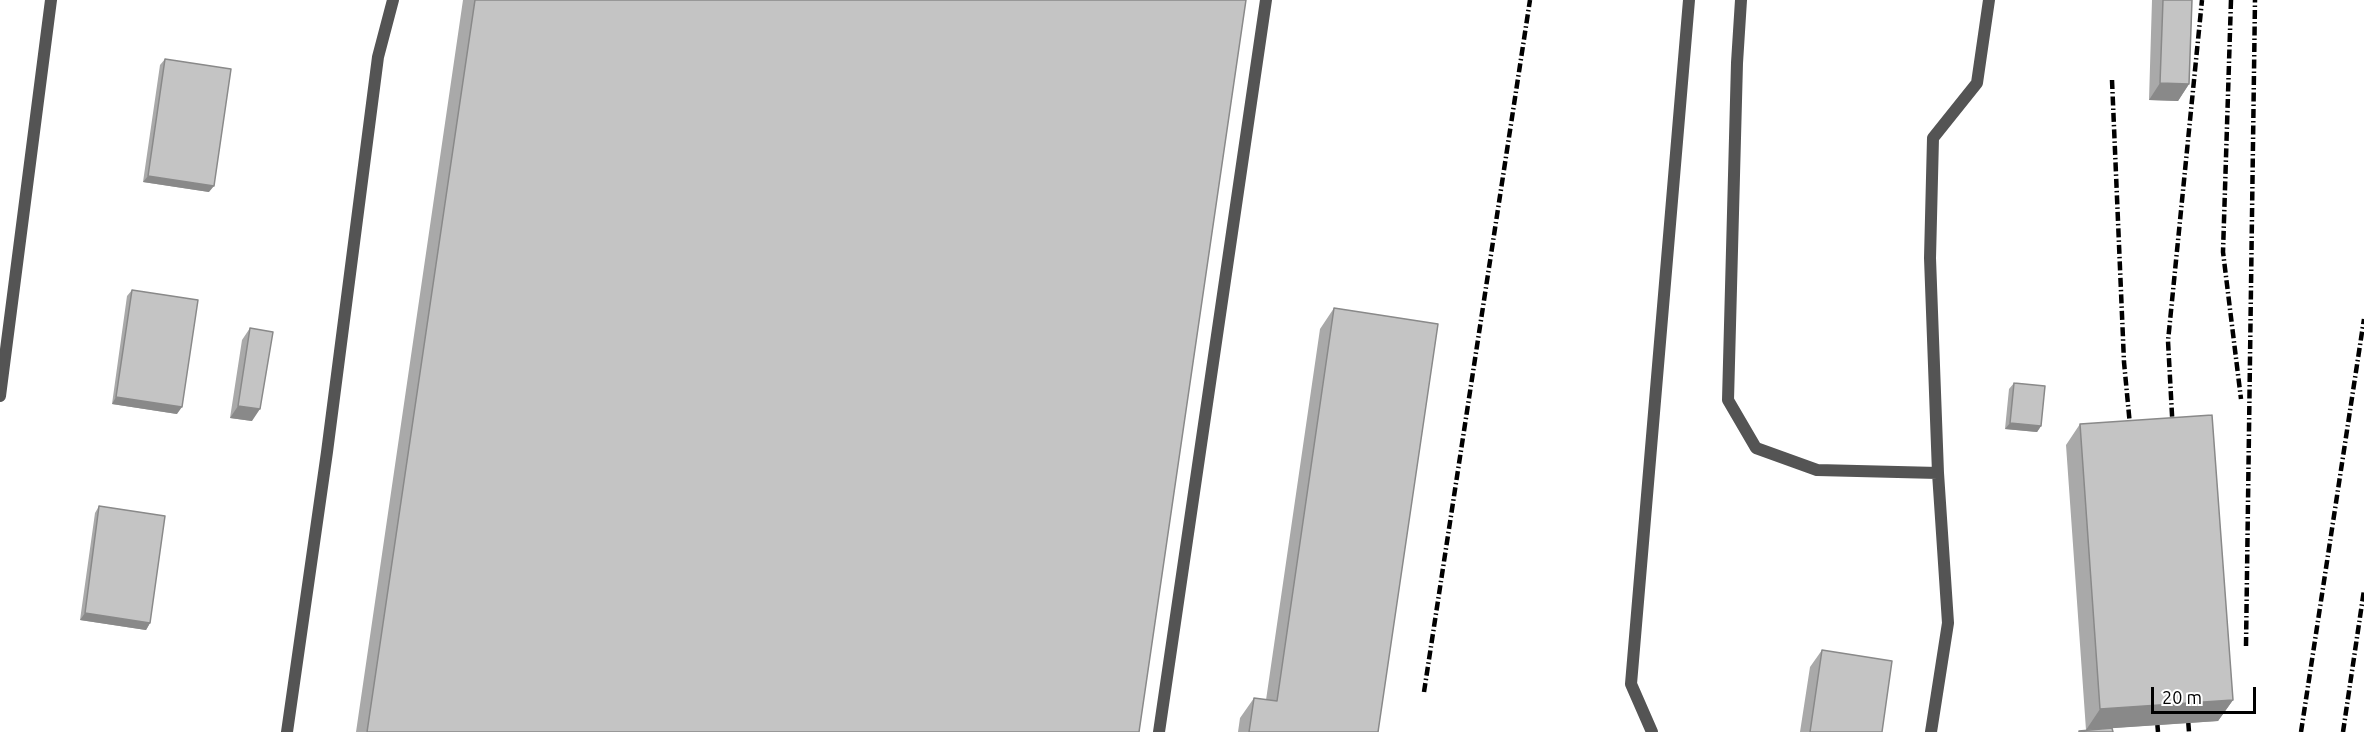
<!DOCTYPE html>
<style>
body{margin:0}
#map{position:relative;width:2364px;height:732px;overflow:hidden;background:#fff;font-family:Ubuntu,sans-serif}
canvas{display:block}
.scale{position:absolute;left:2151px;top:687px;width:105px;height:27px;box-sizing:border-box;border:3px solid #000;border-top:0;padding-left:8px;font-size:18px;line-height:21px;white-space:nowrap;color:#000;-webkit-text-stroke:4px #fff;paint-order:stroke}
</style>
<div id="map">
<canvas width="2364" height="732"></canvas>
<div class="scale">20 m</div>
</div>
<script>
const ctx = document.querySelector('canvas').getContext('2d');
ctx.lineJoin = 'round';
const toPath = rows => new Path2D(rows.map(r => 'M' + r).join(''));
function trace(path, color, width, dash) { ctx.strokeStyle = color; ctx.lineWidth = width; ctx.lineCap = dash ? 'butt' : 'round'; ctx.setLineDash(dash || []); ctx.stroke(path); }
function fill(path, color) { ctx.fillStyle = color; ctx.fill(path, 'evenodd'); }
trace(toPath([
 [1741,0,1737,63,1728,400,1756,448,1817,470,1938,473],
 [287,732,327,452,378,57,393,0],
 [1159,732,1266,0],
 [1652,732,1631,684,1689,0],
 [1931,732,1948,623,1938,473,1930,258,1933,138,1977,83,1989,0]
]), '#545454', 12);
trace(toPath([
 [0,396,51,0]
]), '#545454', 12);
trace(toPath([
 [2231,0,2223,252,2241,399],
 [2112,80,2124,362,2131,436],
 [2173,433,2168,341,2202,0],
 [2246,646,2255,0],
 [1424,692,1530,0],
 [2187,706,2189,732],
 [2156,708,2158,732],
 [2301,732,2364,319],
 [2343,732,2364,590]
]), '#000', 4.5, [9, 3, 1.5, 3]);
fill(toPath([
 [463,0,1246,0,1139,732,356,732],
 [2152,0,2192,0,2189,84,2178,101,2149,100],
 [165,59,209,192,143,182,160,65],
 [132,290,177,414,112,404,127,296],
 [1334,308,1378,732,1238,732,1240,718,1254,698,1266,700,1320,329],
 [250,328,252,421,230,418,242,340],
 [2014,383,2041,426,2037,432,2005,429,2009,389],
 [2080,424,2233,700,2218,721,2112,728,2113,732,2079,732,2079,731,2108,728,2086,730,2066,445],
 [99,506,150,623,146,630,80,620,95,513],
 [1822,650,1882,732,1800,732,1810,667]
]), '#a9a9a9');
fill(toPath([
 [2160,83,2189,84,2178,101,2149,100],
 [148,176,214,186,209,192,143,182],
 [116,397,182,407,177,414,112,404],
 [238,406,260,409,252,421,230,418],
 [2010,423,2041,426,2037,432,2005,429],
 [85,613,150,623,146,630,80,620],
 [2233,700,2218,721,2086,730,2100,709]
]), '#898989');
const building = toPath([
 [475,0,1246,0,1139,732,367,732,475,0],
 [2163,0,2192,0,2189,84,2160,83,2163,0],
 [165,59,231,69,214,186,148,176,165,59],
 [132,290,198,300,182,407,116,397,132,290],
 [1334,308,1438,324,1378,732,1249,732,1254,698,1277,701,1334,308],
 [250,328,273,332,260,409,238,406,250,328],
 [2014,383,2045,386,2041,426,2010,423,2014,383],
 [2212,415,2233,700,2100,709,2080,424,2212,415],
 [99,506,165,516,150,623,85,613,99,506],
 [1822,650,1892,661,1882,732,1810,732,1822,650],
 [2112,728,2113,732,2079,732,2079,731,2112,728]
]);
fill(building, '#c4c4c4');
trace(building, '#898989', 1.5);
</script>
